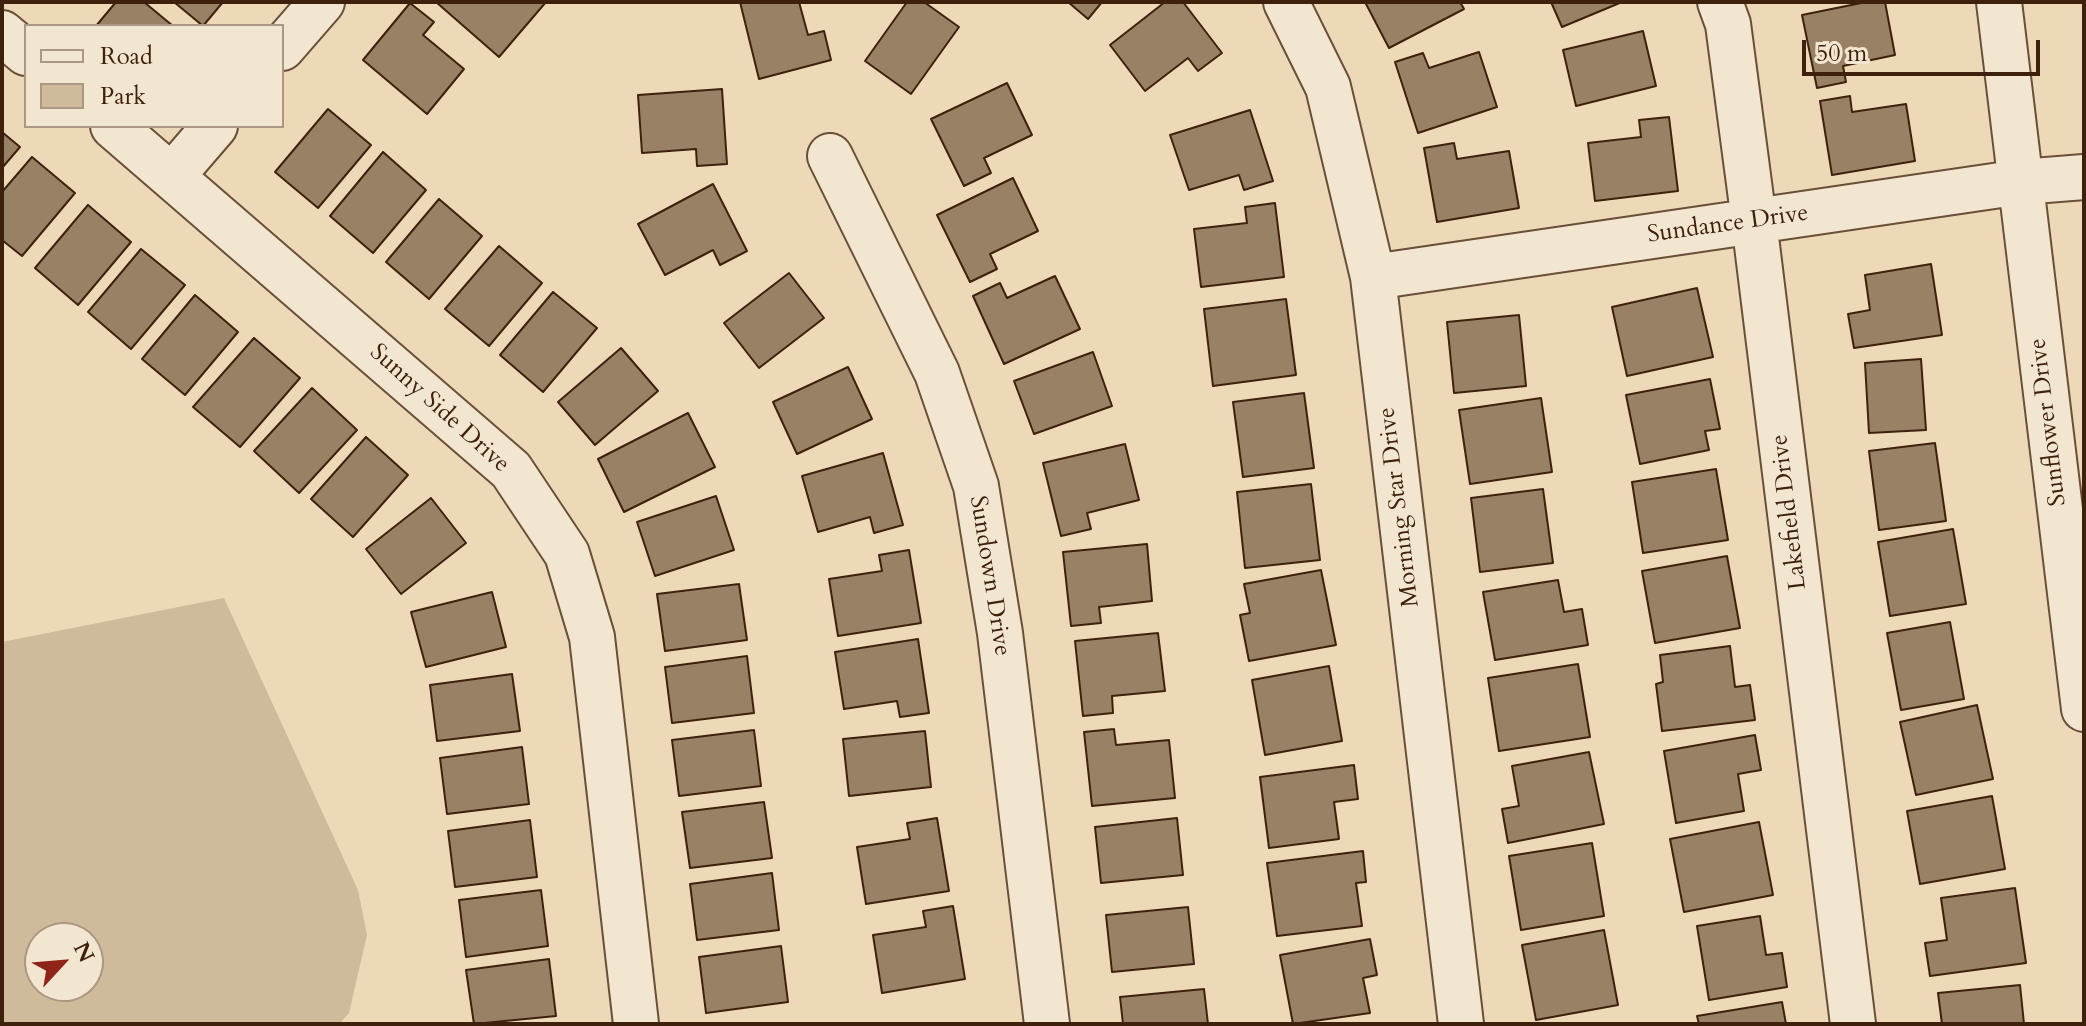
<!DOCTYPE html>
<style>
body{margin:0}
#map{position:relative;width:2086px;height:1026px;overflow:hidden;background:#edd9b8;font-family:Cardo,serif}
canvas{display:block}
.frame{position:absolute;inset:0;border:4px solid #3e210d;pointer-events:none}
.legend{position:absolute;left:24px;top:24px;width:260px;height:104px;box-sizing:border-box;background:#f3e6d1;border:2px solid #ab9783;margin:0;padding:10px 14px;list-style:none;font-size:24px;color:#3e210d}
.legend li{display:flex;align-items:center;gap:16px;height:40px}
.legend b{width:40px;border:2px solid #ab9783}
.north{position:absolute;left:24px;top:922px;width:80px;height:80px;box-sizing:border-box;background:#f3e6d1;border:2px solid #ab9783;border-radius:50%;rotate:64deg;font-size:22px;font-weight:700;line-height:32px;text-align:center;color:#3e210d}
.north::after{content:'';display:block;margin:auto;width:28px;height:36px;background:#8f2418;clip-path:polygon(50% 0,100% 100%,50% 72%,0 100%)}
.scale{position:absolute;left:1802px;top:40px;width:238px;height:36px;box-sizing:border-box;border:4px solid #3e210d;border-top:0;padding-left:10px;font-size:24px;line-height:28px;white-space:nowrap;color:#3e210d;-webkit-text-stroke:6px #f3e6d1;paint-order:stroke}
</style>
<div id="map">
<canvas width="2086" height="1026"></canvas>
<div class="frame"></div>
<ul class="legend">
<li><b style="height:10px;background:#f3e6d1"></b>Road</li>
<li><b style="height:22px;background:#cfba9b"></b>Park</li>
</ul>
<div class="north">N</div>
<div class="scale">50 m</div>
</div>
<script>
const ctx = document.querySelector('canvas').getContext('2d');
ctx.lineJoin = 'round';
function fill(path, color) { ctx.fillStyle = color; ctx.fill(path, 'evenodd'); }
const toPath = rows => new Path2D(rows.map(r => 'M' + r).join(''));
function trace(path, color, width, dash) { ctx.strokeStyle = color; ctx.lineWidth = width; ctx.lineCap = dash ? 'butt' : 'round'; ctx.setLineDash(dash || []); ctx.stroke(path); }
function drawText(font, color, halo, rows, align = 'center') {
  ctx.font = font + ' Cardo,serif'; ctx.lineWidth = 6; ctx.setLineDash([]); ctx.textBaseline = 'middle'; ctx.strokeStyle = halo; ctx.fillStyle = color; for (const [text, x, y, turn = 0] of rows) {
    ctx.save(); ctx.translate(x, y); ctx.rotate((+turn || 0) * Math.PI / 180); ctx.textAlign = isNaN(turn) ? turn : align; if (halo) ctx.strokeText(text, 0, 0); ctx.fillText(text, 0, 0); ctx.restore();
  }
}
fill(toPath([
 [224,598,358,890,367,935,349,1013,339,1024,2,1024,2,642],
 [40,938,88,938,88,986,40,986]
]), '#cfba9b');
const building = toPath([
 [116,2,144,2,173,26,96,26,116,2],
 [174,2,223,2,203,26,174,2],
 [436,2,546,2,499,57,436,2],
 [740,2,799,2,808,35,824,31,831,60,759,79,740,2],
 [907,2,924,2,959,27,911,94,865,61,907,2],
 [1068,2,1102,2,1088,19,1068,2],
 [1165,2,1183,2,1222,53,1198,71,1188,58,1145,91,1110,45,1165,2],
 [1365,2,1460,2,1464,9,1389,48,1365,2],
 [1551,2,1622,2,1562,27,1551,2],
 [1866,2,1885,2,1895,55,1843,66,1846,82,1817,88,1802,15,1866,2],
 [410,3,434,22,423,35,464,69,427,114,363,60,410,3],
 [1643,31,1656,86,1576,106,1563,50,1643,31],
 [1479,52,1497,107,1418,133,1395,62,1423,53,1429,68,1479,52],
 [1007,83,1032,135,984,158,991,173,964,186,931,119,1007,83],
 [722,89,727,164,697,166,696,149,642,153,638,95,722,89],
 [1850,96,1852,112,1906,104,1915,161,1832,175,1820,101,1850,96],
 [328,109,371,145,318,208,275,172,328,109],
 [1250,110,1273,181,1244,190,1239,175,1189,190,1170,135,1250,110],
 [1669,117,1678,191,1595,201,1588,143,1641,137,1639,120,1669,117],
 [2,132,20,147,2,168,2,132],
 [1454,143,1457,159,1509,151,1519,208,1437,222,1424,148,1454,143],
 [383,152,426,190,373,253,330,216,383,152],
 [32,157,75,193,22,256,2,240,2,192,32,157],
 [1013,178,1038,231,990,254,997,269,970,282,937,215,1013,178],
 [713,184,747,251,720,265,713,250,665,275,638,224,713,184],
 [439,199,482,236,429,299,386,262,439,199],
 [1275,203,1284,277,1201,287,1194,229,1247,223,1245,207,1275,203],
 [88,205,131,242,78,305,35,268,88,205],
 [499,246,542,283,489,346,445,309,499,246],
 [141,249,185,285,131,349,88,312,141,249],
 [1931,264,1942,335,1854,348,1848,314,1870,310,1865,275,1931,264],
 [789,273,824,318,759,368,724,323,789,273],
 [1055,276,1080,329,1004,364,973,296,1000,283,1007,298,1055,276],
 [1697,288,1713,357,1627,376,1612,307,1697,288],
 [553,292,597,328,543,392,500,355,553,292],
 [195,295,238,332,185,395,142,359,195,295],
 [1286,299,1296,375,1213,386,1204,309,1286,299],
 [1519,315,1526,386,1454,393,1447,322,1519,315],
 [254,338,300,378,240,447,193,407,254,338],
 [621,348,658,391,595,445,558,402,621,348],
 [1093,352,1112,406,1034,434,1014,381,1093,352],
 [1921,359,1926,430,1869,433,1865,363,1921,359],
 [848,367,872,419,797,454,773,402,848,367],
 [1710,379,1720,429,1705,431,1709,450,1640,464,1626,395,1710,379],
 [312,388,357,430,299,493,254,451,312,388],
 [1304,393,1314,468,1243,477,1233,402,1304,393],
 [1541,398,1552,472,1470,484,1459,410,1541,398],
 [688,413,715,467,624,512,598,459,688,413],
 [366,437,408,475,353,537,311,499,366,437],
 [1935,443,1946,521,1879,530,1869,451,1935,443],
 [1125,444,1139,500,1087,513,1091,529,1061,536,1043,463,1125,444],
 [883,453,903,525,874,533,870,517,818,532,802,476,883,453],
 [1716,469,1728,540,1643,553,1632,482,1716,469],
 [1311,484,1320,560,1245,568,1237,492,1311,484],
 [1543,489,1553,563,1480,572,1471,498,1543,489],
 [716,496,734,550,655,576,637,522,716,496],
 [431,498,466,543,401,594,366,549,431,498],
 [1953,529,1966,604,1890,616,1878,542,1953,529],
 [1147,544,1152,601,1099,607,1101,623,1071,626,1063,552,1147,544],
 [909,550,921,623,838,636,829,579,882,571,879,555,909,550],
 [1727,556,1740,628,1655,643,1642,571,1727,556],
 [1321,570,1336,645,1249,661,1240,615,1250,613,1244,584,1321,570],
 [1558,580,1564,612,1582,609,1588,645,1495,660,1483,592,1558,580],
 [739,584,747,640,665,651,657,594,739,584],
 [492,592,506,647,426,667,411,612,492,592],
 [1950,622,1964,699,1901,710,1887,633,1950,622],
 [1158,633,1165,691,1112,696,1113,713,1083,716,1075,641,1158,633],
 [918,639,929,713,900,717,897,701,844,709,835,652,918,639],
 [1730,646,1735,687,1750,685,1755,720,1662,731,1656,684,1663,682,1660,655,1730,646],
 [747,656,754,713,672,723,665,667,747,656],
 [1578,664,1590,737,1499,751,1488,678,1578,664],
 [1329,666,1342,741,1265,755,1252,680,1329,666],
 [512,674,520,731,437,741,430,685,512,674],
 [1977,705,1993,779,1916,795,1900,722,1977,705],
 [1114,729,1116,745,1169,740,1175,798,1092,806,1084,732,1114,729],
 [754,730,761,786,679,796,672,740,754,730],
 [925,731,931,787,849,796,843,739,925,731],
 [1755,735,1761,770,1738,774,1744,811,1676,823,1664,751,1755,735],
 [522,747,529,804,447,814,440,758,522,747],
 [1589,752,1604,824,1508,843,1502,809,1519,806,1512,766,1589,752],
 [1354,765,1358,799,1334,802,1339,839,1269,848,1260,777,1354,765],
 [1992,796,2005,869,1920,884,1907,811,1992,796],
 [764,802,772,858,690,868,682,812,764,802],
 [937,818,949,891,866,904,857,847,910,839,907,823,937,818],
 [1177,818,1183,875,1101,883,1095,827,1177,818],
 [530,820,537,877,455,887,448,831,530,820],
 [1759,822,1773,895,1684,912,1670,839,1759,822],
 [1592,843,1604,916,1521,930,1509,856,1592,843],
 [1363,851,1366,882,1356,883,1362,926,1277,936,1267,863,1363,851],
 [772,873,779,930,697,940,690,884,772,873],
 [2015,888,2026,963,1930,976,1925,943,1947,940,1941,898,2015,888],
 [541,890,548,946,466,957,459,900,541,890],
 [953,906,965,979,882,993,873,935,926,927,923,911,953,906],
 [1188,907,1194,964,1112,972,1106,915,1188,907],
 [1760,916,1766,955,1782,953,1787,987,1709,1000,1697,926,1760,916],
 [1604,930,1618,1005,1536,1020,1522,945,1604,930],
 [1370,939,1377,975,1363,978,1370,1013,1293,1024,1280,955,1370,939],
 [781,946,788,1002,706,1013,699,957,781,946],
 [549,959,556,1016,474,1024,466,970,549,959],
 [2020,985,2024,1024,1942,1024,1938,993,2020,985],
 [1204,989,1208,1024,1123,1024,1120,997,1204,989],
 [1782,1002,1786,1024,1699,1024,1697,1016,1782,1002]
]);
fill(building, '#998166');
trace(building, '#3e210d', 2);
const minor = toPath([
 [1286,2,1328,87,1373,277,1461,1024],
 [1720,2,1728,24,1754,221,1853,1024],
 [1999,2,2084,709],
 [2,33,26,53],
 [282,48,322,2],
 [113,126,511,470,567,554,592,637,636,1024],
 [830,156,937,373,976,486,1000,633,1047,1024],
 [172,176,215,126],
 [1373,277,2021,182,2084,177]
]);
trace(minor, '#6a4f38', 48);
trace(minor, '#f3e6d1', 44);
drawText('24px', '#3e210d', '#f3e6d1', [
 ["Sundance Drive",1728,225,-8],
 ["Sunny Side Drive",439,409,42],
 ["Sunflower Drive",2049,422,-97],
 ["Morning Star Drive",1400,507,-97],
 ["Lakefield Drive",1790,512,-97],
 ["Sundown Drive",989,576,81]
]);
</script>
